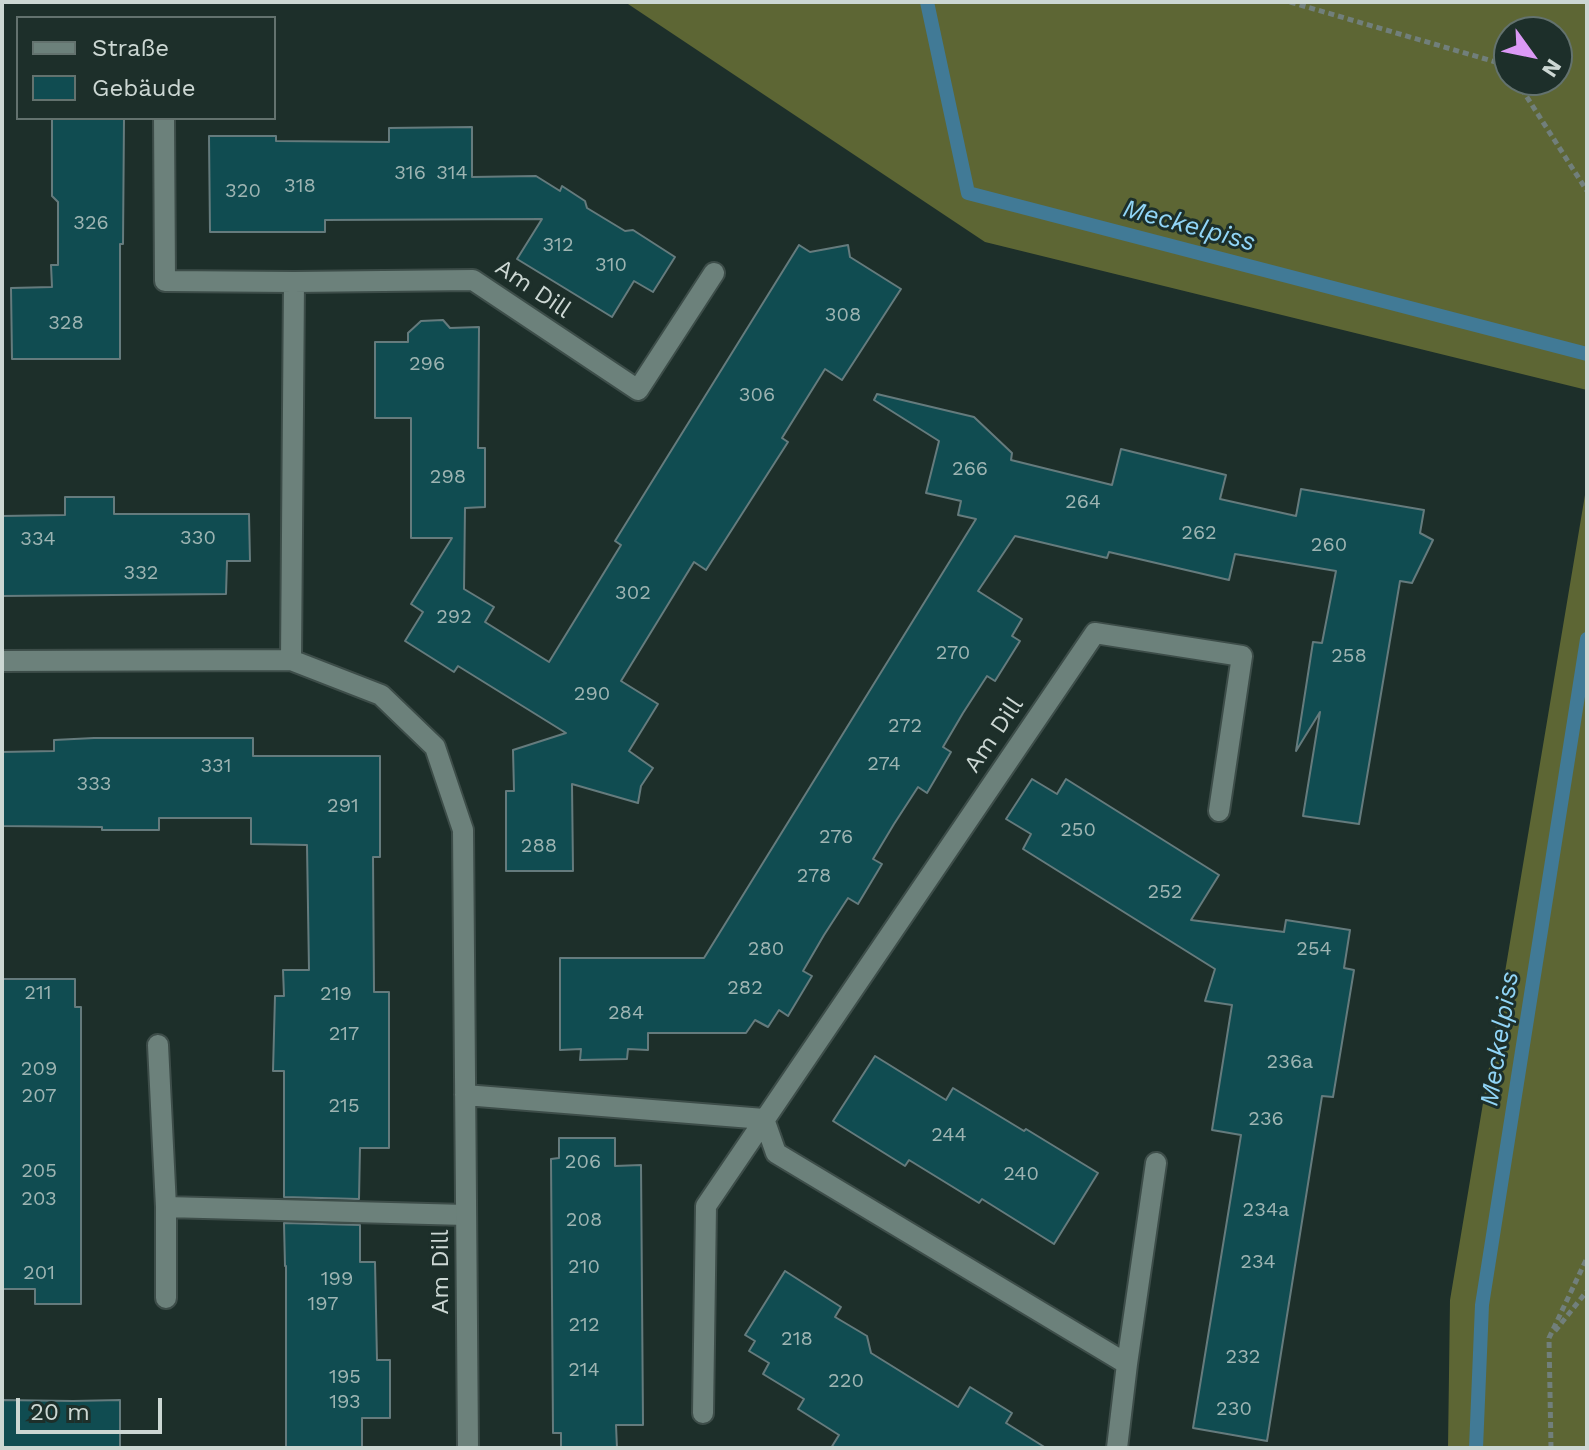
<!DOCTYPE html>
<meta charset="utf-8">
<style>
body{margin:0}
#map{position:relative;width:1589px;height:1450px;overflow:hidden;background:#1d2f2a;font-family:"Work Sans",sans-serif}
canvas{display:block}
.frame{position:absolute;inset:0;border:4px solid #ccd7d3;pointer-events:none}
.legend{position:absolute;left:16px;top:16px;width:260px;height:104px;box-sizing:border-box;background:#1d2f2a;border:2px solid #63726e;margin:0;padding:10px 14px;list-style:none;font-size:24px;color:#ccd7d3}
.legend li{display:flex;align-items:center;gap:16px;height:40px}
.legend b{width:40px;border:2px solid #63726e}
.north{position:absolute;left:1493px;top:16px;width:80px;height:80px;box-sizing:border-box;background:#1d2f2a;border:2px solid #63726e;border-radius:50%;rotate:123deg;font-size:22px;font-weight:700;line-height:32px;text-align:center;color:#ccd7d3}
.north::after{content:'';display:block;margin:auto;width:28px;height:36px;background:#db99f5;clip-path:polygon(50% 0,100% 100%,50% 72%,0 100%)}
.scale{position:absolute;left:16px;top:1398px;width:146px;height:36px;box-sizing:border-box;border:4px solid #ccd7d3;border-top:0;padding-left:10px;font-size:24px;line-height:28px;white-space:nowrap;color:#ccd7d3;-webkit-text-stroke:6px #1d2f2a;paint-order:stroke}
</style>
<div id="map">
<canvas width="1589" height="1450"></canvas>
<div class="frame"></div>
<ul class="legend">
<li><b style="height:10px;background:#6c817b"></b>Straße</li>
<li><b style="height:22px;background:#104c51"></b>Gebäude</li>
</ul>
<div class="north">N</div>
<div class="scale">20 m</div>
</div>
<script>
const ctx = document.querySelector('canvas').getContext('2d');
ctx.lineJoin = 'round';
function fill(path, color) { ctx.fillStyle = color; ctx.fill(path, 'evenodd'); }
const toPath = rows => new Path2D(rows.map(r => 'M' + r).join(''));
function trace(path, color, width, dash) { ctx.strokeStyle = color; ctx.lineWidth = width; ctx.lineCap = dash ? 'butt' : 'round'; ctx.setLineDash(dash || []); ctx.stroke(path); }
function drawText(font, color, halo, rows, align = 'center') {
  ctx.font = font + ' "Work Sans",sans-serif'; ctx.lineWidth = 6; ctx.setLineDash([]); ctx.textBaseline = 'middle'; ctx.strokeStyle = halo; ctx.fillStyle = color; for (const [text, x, y, turn = 0] of rows) {
    ctx.save(); ctx.translate(x, y); ctx.rotate((+turn || 0) * Math.PI / 180); ctx.textAlign = isNaN(turn) ? turn : align; if (halo) ctx.strokeText(text, 0, 0); ctx.fillText(text, 0, 0); ctx.restore();
  }
}
fill(toPath([
 [625,2,1587,2,1587,390,985,242],
 [1509,32,1557,32,1557,80,1509,80],
 [1587,483,1587,1448,1448,1448,1450,1300]
]), '#5d6634');
trace(toPath([
 [927,2,968,193,1587,354],
 [1476,1448,1482,1305,1587,639]
]), '#417a96', 14);
const building = toPath([
 [52,118,124,118,123,244,120,244,120,359,12,359,11,288,52,287,51,265,58,265,58,202,52,196,52,118],
 [472,127,472,177,536,176,560,191,562,186,585,201,587,208,625,231,633,230,675,257,653,292,634,281,612,317,517,259,542,219,325,220,325,232,210,232,209,136,276,136,276,141,389,142,389,128,472,127],
 [799,245,810,252,848,245,850,257,901,289,842,380,825,369,782,438,788,442,706,570,694,562,621,681,658,704,629,751,653,768,641,786,638,803,572,784,573,871,506,871,506,791,514,791,513,750,566,733,458,666,454,672,405,641,423,612,411,604,452,538,411,538,411,418,375,418,375,342,408,342,408,333,421,321,443,320,450,328,479,327,478,448,485,448,485,507,465,508,464,589,494,607,485,622,549,662,621,545,615,541,799,245],
 [877,394,974,417,1012,453,1011,460,1112,485,1121,449,1226,475,1220,499,1296,516,1301,489,1424,510,1420,533,1433,540,1412,583,1400,581,1359,824,1303,816,1320,712,1296,751,1313,642,1322,643,1336,571,1235,554,1229,580,1109,552,1107,558,1015,536,978,591,1022,619,1012,636,1020,641,995,681,987,676,963,713,943,747,951,752,927,793,918,787,894,824,873,859,882,864,858,904,848,898,824,935,803,971,812,976,788,1016,779,1010,768,1027,755,1020,746,1033,648,1033,648,1050,628,1049,627,1059,580,1060,581,1049,560,1050,560,958,704,958,976,519,958,515,961,501,926,493,939,441,874,400,877,394],
 [65,497,114,497,114,514,249,514,250,561,227,561,226,594,2,596,2,516,65,515,65,497],
 [94,738,253,738,253,756,380,756,380,857,373,857,374,992,389,992,389,1148,360,1148,359,1199,284,1197,284,1071,273,1071,275,996,284,996,283,970,309,970,307,845,251,844,251,818,159,818,159,830,102,830,102,827,2,826,2,752,54,751,54,740,94,738],
 [1032,779,1057,794,1066,779,1219,875,1191,920,1284,932,1286,920,1350,930,1344,968,1354,970,1333,1097,1322,1096,1267,1441,1193,1428,1241,1135,1212,1130,1232,1005,1205,1001,1215,969,1023,849,1031,834,1006,819,1032,779],
 [2,979,75,979,75,1007,81,1007,81,1304,35,1304,35,1289,2,1289,2,979],
 [875,1056,946,1100,953,1088,1024,1131,1026,1129,1098,1173,1054,1244,982,1199,979,1203,909,1160,905,1166,833,1121,875,1056],
 [559,1138,615,1138,615,1166,641,1165,643,1425,616,1425,617,1448,561,1448,561,1433,553,1433,551,1159,559,1158,559,1138],
 [284,1223,360,1225,360,1262,375,1262,377,1360,390,1360,390,1418,362,1418,362,1448,286,1448,286,1266,285,1266,284,1223],
 [785,1271,841,1307,835,1317,867,1336,871,1353,958,1407,970,1387,1012,1413,1006,1423,1046,1448,831,1448,839,1435,798,1409,804,1399,763,1374,769,1363,749,1351,755,1341,745,1335,785,1271],
 [2,1400,73,1401,120,1400,120,1448,2,1448,2,1400]
]);
fill(building, '#104c51');
trace(building, '#657b7d', 2);
const service = toPath([
 [158,1045,166,1207,466,1215],
 [166,1298,166,1207]
]);
const minor = toPath([
 [164,118,165,281,294,282,291,660],
 [294,282,473,280,638,390,714,273],
 [2,661,291,660,381,695,435,747,463,830,468,1448],
 [465,1095,764,1119,776,1153,1127,1364,1156,1163],
 [703,1413,706,1206,1095,633,1242,656,1219,811],
 [1117,1448,1127,1364]
]);
trace(service, '#3d4d49', 24);
trace(minor, '#3d4d49', 24);
trace(toPath([
 [1290,2,1506,65,1509,70],
 [1516,80,1587,191],
 [1555,1331,1587,1291],
 [1551,1448,1549,1338,1587,1258]
]), '#717f7b', 5, [6, 4]);
trace(service, '#6c817b', 20);
trace(minor, '#6c817b', 20);
drawText('20px', '#9db4b2', null, [
 ["316",410,173],
 ["314",452,173],
 ["318",300,186],
 ["320",243,191],
 ["326",91,223],
 ["312",558,245],
 ["310",611,265],
 ["308",843,315],
 ["328",66,323],
 ["296",427,364],
 ["306",757,395],
 ["266",970,469],
 ["298",448,477],
 ["264",1083,502],
 ["262",1199,533],
 ["330",198,538],
 ["334",38,539],
 ["260",1329,545],
 ["332",141,573],
 ["302",633,593],
 ["292",454,617],
 ["270",953,653],
 ["258",1349,656],
 ["290",592,694],
 ["272",905,726],
 ["274",884,764],
 ["331",216,766],
 ["333",94,784],
 ["291",343,806],
 ["250",1078,830],
 ["276",836,837],
 ["288",539,846],
 ["278",814,876],
 ["252",1165,892],
 ["280",766,949],
 ["254",1314,949],
 ["282",745,988],
 ["211",38,993],
 ["219",336,994],
 ["284",626,1013],
 ["217",344,1034],
 ["236a",1290,1062],
 ["209",39,1069],
 ["207",39,1096],
 ["215",344,1106],
 ["236",1266,1119],
 ["244",949,1135],
 ["206",583,1162],
 ["205",39,1171],
 ["240",1021,1174],
 ["203",39,1199],
 ["234a",1266,1210],
 ["208",584,1220],
 ["234",1258,1262],
 ["210",584,1267],
 ["201",39,1273],
 ["199",337,1279],
 ["197",323,1304],
 ["212",584,1325],
 ["218",797,1339],
 ["232",1243,1357],
 ["214",584,1370],
 ["195",345,1377],
 ["220",846,1381],
 ["193",345,1402],
 ["230",1234,1409]
]);
drawText('24px', '#ccd7d3', '#1d2f2a', [
 ["Am Dill",533,289,34],
 ["Am Dill",994,735,-56],
 ["Am Dill",441,1272,-90]
]);
drawText('italic 26px', '#91d5f7', '#1d2f2a', [
 ["Meckelpiss",1189,226,15],
 ["Meckelpiss",1500,1039,-81]
]);
</script>
